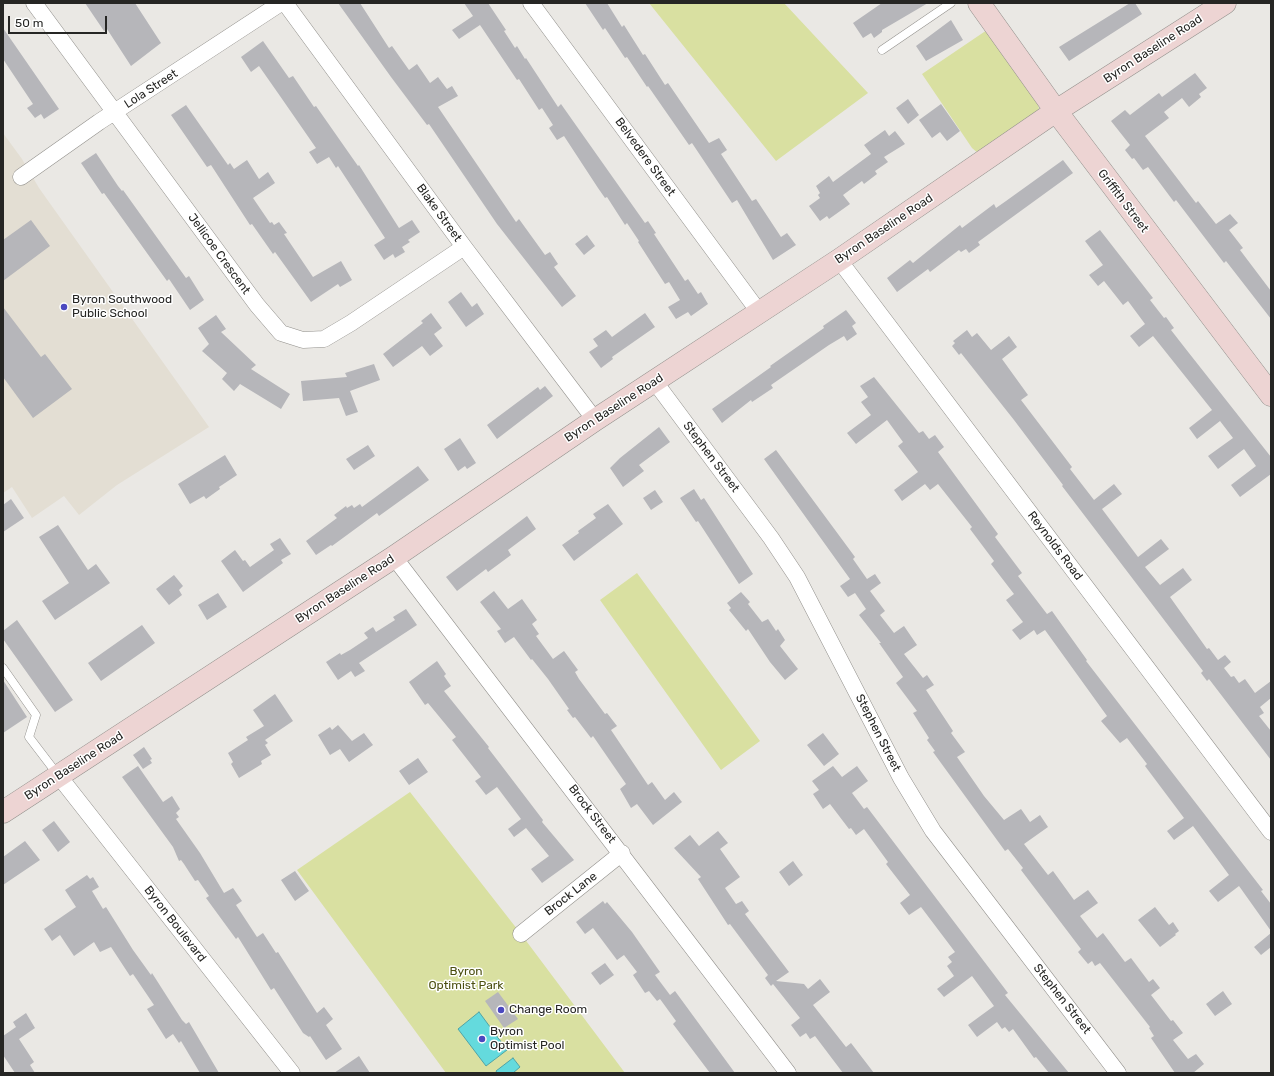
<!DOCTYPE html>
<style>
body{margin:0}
#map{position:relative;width:1274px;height:1076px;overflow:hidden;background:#eae8e4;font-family:Rubik,sans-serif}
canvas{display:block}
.frame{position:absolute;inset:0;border:4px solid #262624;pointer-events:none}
.scale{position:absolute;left:8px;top:16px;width:99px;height:18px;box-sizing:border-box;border:2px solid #262624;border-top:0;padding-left:5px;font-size:12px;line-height:14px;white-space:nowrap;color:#262624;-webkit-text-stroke:3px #fff;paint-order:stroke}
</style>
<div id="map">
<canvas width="1274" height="1076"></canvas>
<div class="frame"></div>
<div class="scale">50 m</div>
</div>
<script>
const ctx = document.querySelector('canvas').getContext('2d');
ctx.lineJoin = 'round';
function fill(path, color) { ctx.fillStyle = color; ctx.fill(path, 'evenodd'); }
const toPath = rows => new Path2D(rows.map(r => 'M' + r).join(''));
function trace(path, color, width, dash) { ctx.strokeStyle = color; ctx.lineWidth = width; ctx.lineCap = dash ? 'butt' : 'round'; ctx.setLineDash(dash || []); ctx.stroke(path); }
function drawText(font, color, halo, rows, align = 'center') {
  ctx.font = font + ' Rubik,sans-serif'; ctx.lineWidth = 3; ctx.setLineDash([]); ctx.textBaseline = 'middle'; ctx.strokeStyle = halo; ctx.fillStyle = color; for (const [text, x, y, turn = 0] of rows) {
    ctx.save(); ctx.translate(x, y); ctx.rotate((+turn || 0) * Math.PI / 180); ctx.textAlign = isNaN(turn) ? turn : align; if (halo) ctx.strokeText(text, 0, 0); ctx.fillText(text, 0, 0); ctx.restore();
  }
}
fill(toPath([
 [3,133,22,159,39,188,209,427,117,485,79,515,64,496,32,518,12,487,3,493]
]), '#e3ded3');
fill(toPath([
 [649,3,784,3,868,93,776,161],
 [987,30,1038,102,1039,110,979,154,972,148,922,74],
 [637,573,760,741,721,770,600,600],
 [410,792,521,934,625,1073,446,1073,297,870]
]), '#d9e0a1');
const water = toPath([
 [479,1012,507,1050,486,1066,458,1029,479,1012],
 [513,1058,520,1067,513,1073,497,1073,496,1071,513,1058]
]);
fill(water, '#64dadd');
trace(water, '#51a4a6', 1);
fill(toPath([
 [85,3,135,3,161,43,131,66,107,29,104,31],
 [338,3,360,3,389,48,392,46,409,70,417,64,430,83,438,77,447,89,452,86,458,96,438,107,516,222,519,219,545,255,550,252,558,264,554,267,576,296,562,307,497,224,429,124,427,125,391,77],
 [464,3,488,3,506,30,504,31,515,48,517,46,525,59,526,58,558,107,561,104,645,223,648,221,656,233,654,234,685,281,688,279,698,294,701,292,708,304,691,316,688,312,676,319,668,307,680,300,669,282,665,284,638,242,639,241,627,223,625,225,607,197,605,198,598,188,564,136,557,140,549,128,553,125,542,108,539,110,519,79,517,80,480,25,459,39,452,30,473,16],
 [585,3,607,3,622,27,624,25,643,55,645,54,665,85,668,83,709,143,719,138,727,150,721,154,752,201,756,199,781,237,787,233,796,245,773,260,737,200,732,203,692,143,689,145,648,86,647,87,627,57,625,58,605,28,603,30],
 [882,3,928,3,882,30,882,32,874,38,871,33,863,38,853,23],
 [1130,3,1135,3,1142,14,1069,61,1059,47],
 [951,20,963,40,926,61,916,46],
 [3,28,59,109,44,119,41,114,35,118,27,108,33,104,3,59],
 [263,41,289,78,293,76,314,107,316,106,358,166,359,165,399,228,412,220,420,232,408,240,410,242,402,247,405,252,395,258,393,254,384,260,374,245,385,238,338,166,336,168,329,157,317,164,309,152,316,148,280,96,259,66,251,72,241,57],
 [1195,73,1207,88,1199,94,1201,97,1189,107,1182,98,1164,112,1169,118,1145,136,1196,203,1198,201,1216,224,1230,214,1238,223,1229,230,1243,248,1240,250,1271,291,1271,319,1226,261,1224,263,1176,200,1174,202,1148,167,1143,170,1134,158,1132,159,1125,150,1130,145,1111,121,1125,110,1130,115,1159,93,1162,97],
 [908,99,919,115,908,124,896,108],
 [941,104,960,131,947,141,940,132,932,138,919,120],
 [186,105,228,165,230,163,234,169,247,160,259,179,268,172,275,183,253,198,270,223,272,222,274,225,279,222,287,233,284,234,313,277,341,261,352,280,340,287,338,284,311,302,275,252,273,254,252,224,250,225,211,165,207,167,171,115],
 [885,130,889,136,895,131,905,144,884,157,888,162,875,171,877,174,864,184,862,181,843,195,850,204,829,219,827,216,820,221,809,206,820,198,818,195,820,193,816,186,829,176,833,182,871,154,864,145],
 [96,153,118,186,122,191,123,190,186,278,189,276,204,300,190,310,169,279,167,281,104,193,102,194,81,163],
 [1063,160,1073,173,978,242,980,245,969,253,966,249,961,252,959,250,930,272,928,269,897,292,887,278,910,260,913,263,960,225,962,228,994,204,996,208,1006,201],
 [31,220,50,246,3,281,3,240],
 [1100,230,1153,298,1150,300,1164,318,1166,317,1174,328,1171,330,1185,348,1271,457,1271,474,1240,497,1231,485,1256,466,1244,449,1218,469,1208,456,1233,438,1220,421,1197,439,1189,428,1212,410,1153,336,1139,347,1130,336,1145,324,1128,301,1123,305,1104,281,1098,286,1089,275,1103,265,1085,241],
 [587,235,595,246,584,255,575,244],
 [461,292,472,307,477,303,484,314,466,327,448,302],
 [3,307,41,357,45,354,72,389,33,418,3,377],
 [846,310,856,323,852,326,857,334,847,341,844,336,829,345,771,385,773,388,752,402,751,400,722,423,712,409,771,367,770,366,824,328,823,326],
 [431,313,442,328,434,334,443,346,430,356,422,346,393,367,383,354,423,323,421,321],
 [645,313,655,327,612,357,613,359,601,368,589,352,598,346,593,339,606,330,612,337],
 [216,315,226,329,221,332,256,365,251,369,290,394,281,409,240,384,234,391,222,379,227,373,202,351,209,344,198,328],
 [967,330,972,337,977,333,991,350,1009,336,1017,347,1002,359,1028,395,1021,400,1072,467,1070,469,1094,500,1114,484,1122,494,1102,509,1138,557,1161,539,1169,549,1145,567,1160,585,1183,568,1192,580,1170,597,1207,649,1209,648,1218,660,1225,655,1231,662,1224,668,1231,677,1234,676,1239,683,1245,679,1255,693,1271,681,1271,698,1260,707,1264,713,1259,716,1271,731,1271,760,1209,679,1207,681,1201,673,1203,671,1062,486,1063,485,1014,420,961,353,959,355,952,346,955,343,953,341],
 [374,364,380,380,350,391,358,412,346,416,339,398,303,401,301,381,347,377,345,373],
 [874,377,919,433,923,431,929,439,935,435,944,447,938,452,998,534,995,537,1022,573,1018,576,1047,614,1052,611,1087,660,1086,661,1263,890,1261,891,1271,904,1271,931,1239,886,1218,902,1209,891,1229,875,1193,826,1174,840,1167,831,1184,818,1145,766,1147,764,1127,738,1120,743,1101,721,1107,716,1045,630,1037,635,1034,630,1020,640,1012,630,1023,622,1006,600,1014,594,991,564,994,561,970,529,972,527,938,484,930,490,925,484,902,501,894,490,918,472,898,446,903,442,887,420,856,444,847,433,871,415,861,402,868,397,860,386],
 [545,386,553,396,497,439,487,425,538,387,540,390],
 [659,427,670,442,639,465,644,471,623,487,610,468,620,458],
 [460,438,476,463,467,469,465,466,458,471,444,449],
 [368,445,375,456,354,470,346,459],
 [776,450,855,557,853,559,867,579,875,574,881,583,870,591,885,611,880,615,894,633,904,626,917,645,904,654,923,678,927,675,934,685,926,690,953,731,951,733,965,752,957,757,984,796,1004,820,1021,809,1030,822,1040,815,1048,827,1024,844,1048,875,1053,871,1074,900,1088,890,1098,903,1080,916,1097,938,1103,933,1125,962,1131,958,1149,982,1153,979,1160,988,1151,995,1171,1021,1173,1020,1183,1033,1173,1040,1188,1059,1196,1054,1204,1064,1193,1073,1175,1073,1151,1038,1154,1036,1149,1028,1150,1027,1100,963,1095,966,1092,961,1088,964,1078,952,1081,949,1021,870,1023,868,1008,849,1005,851,933,752,935,751,927,740,929,738,913,713,917,711,896,683,903,677,879,643,881,643,859,615,866,609,855,593,848,597,840,586,850,579,764,459],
 [225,455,237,475,219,487,220,489,206,499,204,496,190,504,178,484],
 [418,466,429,480,379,516,377,513,332,546,331,545,316,555,306,541,337,518,334,515,346,506,347,508,352,505,354,508,360,504,362,507],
 [694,489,701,500,704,498,753,574,739,584,698,521,696,522,680,498],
 [655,490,663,502,651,510,643,498],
 [11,499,24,518,3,532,3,505],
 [608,504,623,524,574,561,562,545,579,533,578,531,596,518,593,514],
 [527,516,536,529,508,550,511,555,488,572,486,569,457,591,446,577],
 [58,525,88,570,96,564,110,583,55,620,42,601,69,583,39,537],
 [280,538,291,554,281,560,283,563,243,592,221,561,235,550,243,561,245,560,250,567,274,550,270,544],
 [174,575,183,586,179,590,182,595,169,605,156,589],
 [494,591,508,609,522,599,537,620,532,624,539,634,536,636,553,659,564,651,578,670,575,672,579,679,605,714,607,713,617,726,611,730,648,785,652,782,665,800,674,792,682,802,653,825,637,804,631,808,620,789,626,784,593,736,591,738,575,717,573,718,567,710,569,709,548,679,532,659,531,660,514,637,505,643,497,631,501,629,480,602],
 [741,592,750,602,748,604,762,622,768,619,776,631,778,629,785,640,780,646,798,669,785,680,770,662,748,629,746,631,729,610,731,608,727,603],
 [218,593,227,607,207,620,198,605],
 [406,609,417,625,359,663,365,671,355,677,351,671,338,680,326,662,340,653,341,655,350,650,368,638,364,633,373,627,376,632,395,620,393,617],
 [17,620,73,700,55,712,3,639,3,631],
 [142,625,155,643,101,681,88,663],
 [437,661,446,674,444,676,451,686,444,691,489,747,488,748,498,761,543,820,542,822,574,860,542,883,531,869,549,856,526,828,514,837,508,829,521,819,497,787,486,795,475,781,481,777,452,740,456,737,428,703,425,705,409,682],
 [3,680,27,717,3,733],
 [275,694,293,721,265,740,268,743,265,745,271,755,261,761,262,764,239,778,231,764,233,762,228,753,248,740,246,737,264,726,253,710],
 [338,725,352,741,364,733,373,745,349,762,340,749,330,755,318,735,330,727,332,730],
 [823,733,839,754,824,766,807,745],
 [144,747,152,759,150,760,152,763,143,769,133,755],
 [418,758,428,772,409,785,399,771],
 [138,766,163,802,172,796,180,809,176,813,179,817,176,819,200,853,224,893,233,888,242,901,236,905,257,937,263,933,276,953,278,952,317,1013,324,1007,333,1019,326,1025,342,1049,326,1060,310,1036,309,1037,303,1033,274,988,271,990,238,937,236,939,206,898,209,896,198,880,195,881,184,864,181,860,179,861,173,847,122,777],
 [833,766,842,777,857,766,868,781,852,793,864,809,867,807,1008,993,1005,995,1069,1073,1049,1073,1036,1057,1034,1058,1013,1029,1009,1032,1005,1027,1002,1029,997,1022,977,1037,968,1025,994,1006,972,976,944,997,937,989,954,976,947,966,952,962,948,957,955,952,921,907,909,915,900,903,910,895,886,864,888,862,864,829,856,835,851,828,849,829,830,804,823,809,813,794,819,790,812,781],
 [54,821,70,842,58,852,42,830],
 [718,831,728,843,720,849,740,877,725,888,736,904,742,901,749,911,745,914,789,972,776,981,804,984,808,989,820,979,830,992,813,1005,846,1047,851,1043,874,1073,843,1073,815,1036,810,1039,806,1033,800,1037,791,1025,800,1018,773,984,771,986,765,978,768,975,730,924,728,925,698,879,701,877,674,848,690,835,699,846],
 [25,841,40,860,3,885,3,857],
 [793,861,803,875,789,886,779,872],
 [295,871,309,891,295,901,281,880],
 [87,875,90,879,93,877,99,887,92,891,103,909,106,907,133,950,151,975,152,973,182,1020,186,1024,189,1022,219,1073,200,1073,181,1041,179,1043,173,1034,166,1039,147,1009,154,1005,133,974,130,976,111,947,100,952,94,942,74,956,60,935,52,941,44,929,76,907,65,890],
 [603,901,605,904,607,902,632,932,660,972,655,975,670,995,675,991,735,1073,710,1073,673,1024,676,1021,660,999,657,1001,649,991,645,993,633,975,637,972,624,955,617,960,593,928,585,934,576,922],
 [1155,907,1169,925,1173,922,1179,931,1175,934,1176,935,1160,947,1138,920],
 [1271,933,1271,947,1261,955,1254,947],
 [605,963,614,975,600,985,591,973],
 [1223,991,1232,1004,1215,1016,1206,1004],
 [498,992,518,1019,504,1028,485,1001],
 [26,1013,35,1028,19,1039,34,1062,30,1065,35,1073,15,1073,3,1055,3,1036,16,1027,13,1022],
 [359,1056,370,1073,334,1073]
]), '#b6b6ba');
const lane = toPath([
 [882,50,951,3],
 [3,668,36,715,29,737,58,775]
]);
const street = toPath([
 [34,3,257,305,281,333,303,340,324,339,351,323,464,247],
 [285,3,464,247,595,420],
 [531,3,759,312],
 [21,177,99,122,281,3],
 [839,260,1271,832],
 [655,382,771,538,797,577,901,778,933,831,1118,1073],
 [394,557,788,1073],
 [58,775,292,1073],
 [521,934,622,853]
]);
const secondary = toPath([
 [979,3,1056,111,1271,395],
 [3,812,394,557,595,420,839,260,1056,111,1225,3]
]);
trace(lane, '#92908c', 9);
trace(street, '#92908c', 17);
trace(secondary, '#92908c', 23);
trace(lane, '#fff', 8);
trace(street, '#fff', 16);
trace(secondary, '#edd4d3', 22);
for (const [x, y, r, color] of [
 [64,307,4,"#4b48bf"],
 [501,1010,4,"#4b48bf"],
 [482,1039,4,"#4b48bf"]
]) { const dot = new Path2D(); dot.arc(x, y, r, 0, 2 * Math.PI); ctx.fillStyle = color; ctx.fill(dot); trace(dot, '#fff', 1.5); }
drawText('12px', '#262624', '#fff', [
 ["Byron Baseline Road",1153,49,-33],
 ["Lola Street",151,89,-33],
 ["Belvedere Street",645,157,54],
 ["Griffith Street",1123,201,53],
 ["Blake Street",439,213,54],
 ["Byron Baseline Road",884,229,-34],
 ["Jellicoe Crescent",219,254,54],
 ["Byron Baseline Road",614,408,-33],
 ["Stephen Street",711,457,53],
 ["Reynolds Road",1055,546,53],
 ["Byron Baseline Road",345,589,-33],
 ["Stephen Street",878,733,63],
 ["Byron Baseline Road",74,766,-33],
 ["Brock Street",592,814,53],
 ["Brock Lane",571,894,-38],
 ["Byron Boulevard",175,924,52],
 ["Stephen Street",1062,999,52]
]);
drawText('12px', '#262624', '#fff', [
 ["Byron Southwood",72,300],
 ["Public School",72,314],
 ["Change Room",509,1010],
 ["Byron",490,1032],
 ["Optimist Pool",490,1046]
], 'left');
drawText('12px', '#4b4f10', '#fff', [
 ["Byron",466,972],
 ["Optimist Park",466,986]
]);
</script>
